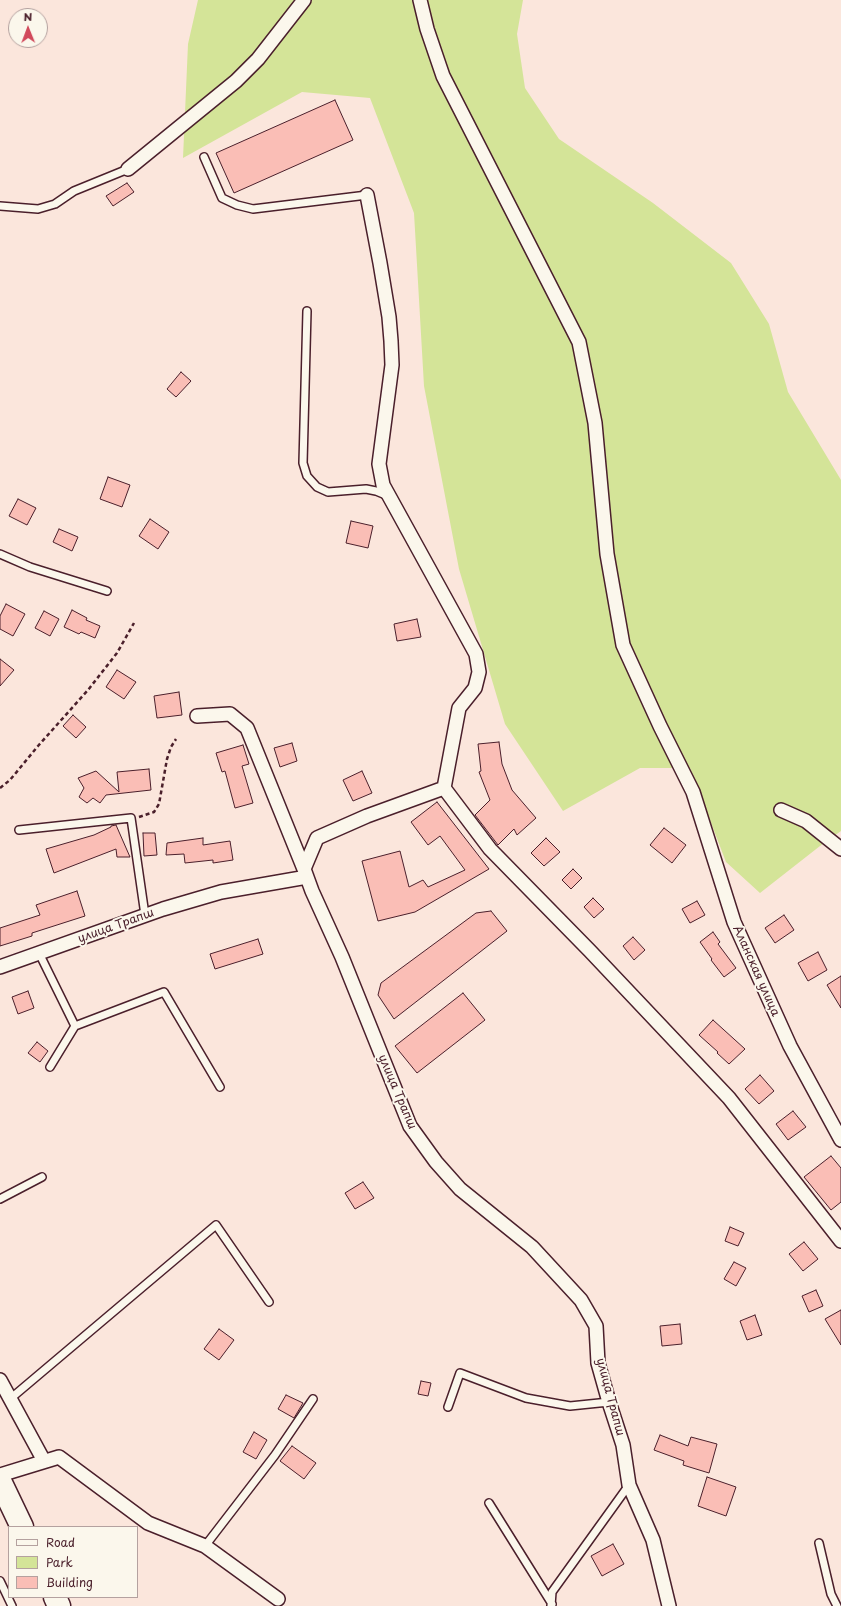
<!DOCTYPE html>
<meta charset="utf-8">
<style>
body{margin:0}
#map{position:relative;width:841px;height:1606px;overflow:hidden;background:#fbe6dc;font-family:"Playpen Sans",sans-serif}
canvas{display:block}
.legend{position:absolute;left:8px;top:1526px;width:130px;height:72px;box-sizing:border-box;background:#fbf7ec;border:1px solid #b4a19f;margin:0;padding:5px 7px;list-style:none;font-size:12px;color:#4a1f2b}
.legend li{display:flex;align-items:center;gap:8px;height:20px}
.legend b{width:20px;border:1px solid #b4a19f}
.north{position:absolute;left:8px;top:8px;width:40px;height:40px;box-sizing:border-box;background:#fbf7ec;border:1px solid #b4a19f;border-radius:50%;rotate:359deg;font-size:11px;font-weight:700;line-height:16px;text-align:center;color:#4a1f2b}
.north::after{content:'';display:block;margin:auto;width:14px;height:18px;background:#d1495b;clip-path:polygon(50% 0,100% 100%,50% 72%,0 100%)}
</style>
<div id="map">
<canvas width="841" height="1606"></canvas>
<ul class="legend">
<li><b style="height:5px;background:#fbf7ec"></b>Road</li>
<li><b style="height:11px;background:#d4e498"></b>Park</li>
<li><b style="height:11px;background:#fabeb6"></b>Building</li>
</ul>
<div class="north">N</div>
</div>
<script>
const ctx = document.querySelector('canvas').getContext('2d');
ctx.lineJoin = 'round';
function fill(path, color) { ctx.fillStyle = color; ctx.fill(path, 'evenodd'); }
const toPath = rows => new Path2D(rows.map(r => 'M' + r).join(''));
function trace(path, color, width, dash) { ctx.strokeStyle = color; ctx.lineWidth = width; ctx.lineCap = dash ? 'butt' : 'round'; ctx.setLineDash(dash || []); ctx.stroke(path); }
function drawText(font, color, halo, rows, align = 'center') {
  ctx.font = font + ' "Playpen Sans",sans-serif'; ctx.lineWidth = 4; ctx.setLineDash([]); ctx.textBaseline = 'middle'; ctx.strokeStyle = halo; ctx.fillStyle = color; for (const [text, x, y, turn = 0] of rows) {
    ctx.save(); ctx.translate(x, y); ctx.rotate((+turn || 0) * Math.PI / 180); ctx.textAlign = isNaN(turn) ? turn : align; if (halo) ctx.strokeText(text, 0, 0); ctx.fillText(text, 0, 0); ctx.restore();
  }
}
fill(toPath([
 [198,0,523,0,517,34,525,88,559,139,653,203,731,263,769,324,788,392,841,480,841,831,820,846,760,893,726,862,690,768,640,768,563,811,505,724,459,569,424,386,414,213,370,98,302,92,183,158,188,44]
]), '#d4e498');
const building = toPath([
 [335,100,353,140,234,193,216,153,335,100],
 [127,183,134,192,113,206,106,196,127,183],
 [181,372,191,381,176,397,167,389,181,372],
 [108,477,130,485,122,507,100,499,108,477],
 [18,499,36,508,27,525,9,516,18,499],
 [150,519,169,532,158,549,139,536,150,519],
 [351,521,373,526,368,548,346,543,351,521],
 [59,529,78,537,72,551,53,542,59,529],
 [6,604,25,614,13,636,0,629,0,616,6,604],
 [72,610,87,618,86,620,100,626,95,638,81,632,79,634,64,627,72,610],
 [44,611,59,619,50,636,35,628,44,611],
 [417,619,421,637,397,641,394,624,417,619],
 [0,659,14,670,0,686,0,659],
 [117,670,136,682,124,699,106,687,117,670],
 [179,692,182,715,157,718,154,696,179,692],
 [73,715,86,727,76,738,63,726,73,715],
 [499,742,502,764,512,790,536,818,517,835,514,829,498,845,475,815,490,800,479,772,481,771,478,744,499,742],
 [292,743,297,761,280,767,274,748,292,743],
 [243,745,249,764,242,766,253,803,235,808,225,771,222,772,216,753,243,745],
 [149,769,151,790,106,795,100,803,93,798,87,803,79,797,84,788,78,778,96,771,119,792,117,772,149,769],
 [362,771,372,793,353,801,343,780,362,771],
 [437,802,489,869,415,912,378,921,362,861,400,851,409,887,423,880,428,887,465,870,440,836,428,845,411,822,437,802],
 [116,825,130,857,117,857,116,849,54,873,46,849,94,835,111,827,111,826,116,825],
 [664,828,686,845,672,863,650,845,664,828],
 [143,833,155,833,157,855,144,856,143,833],
 [203,838,203,845,230,841,233,860,213,863,213,860,185,863,184,854,166,855,167,843,203,838],
 [546,838,560,852,544,866,531,853,546,838],
 [573,869,582,878,571,889,562,880,573,869],
 [77,891,85,916,32,933,32,936,0,946,0,928,40,915,36,905,77,891],
 [593,898,604,909,594,918,584,907,593,898],
 [697,901,705,915,690,923,682,909,697,901],
 [491,911,507,931,394,1019,378,995,381,983,476,913,491,911],
 [784,915,794,930,775,943,765,928,784,915],
 [713,932,720,942,718,944,736,968,724,977,711,960,712,959,700,942,713,932],
 [633,937,645,950,634,960,623,946,633,937],
 [258,939,263,954,215,969,210,954,258,939],
 [818,952,827,970,808,981,798,963,818,952],
 [841,976,841,1008,827,985,841,976],
 [28,991,34,1008,18,1014,12,997,28,991],
 [463,993,485,1020,417,1073,395,1046,463,993],
 [713,1020,745,1049,729,1064,717,1053,718,1052,699,1035,713,1020],
 [37,1042,48,1051,40,1062,28,1053,37,1042],
 [760,1075,774,1091,759,1104,745,1089,760,1075],
 [793,1111,806,1127,788,1140,776,1124,793,1111],
 [831,1156,841,1168,841,1202,831,1210,804,1177,831,1156],
 [363,1182,374,1198,355,1209,345,1193,363,1182],
 [730,1227,744,1233,738,1246,725,1241,730,1227],
 [804,1242,818,1259,803,1271,789,1254,804,1242],
 [734,1262,746,1268,736,1286,724,1279,734,1262],
 [816,1290,823,1306,809,1312,802,1296,816,1290],
 [841,1310,841,1345,825,1319,841,1310],
 [755,1315,762,1335,747,1340,740,1321,755,1315],
 [680,1324,682,1344,662,1346,660,1326,680,1324],
 [219,1329,234,1340,219,1360,204,1349,219,1329],
 [421,1381,431,1383,428,1396,418,1394,421,1381],
 [286,1395,303,1403,294,1418,278,1409,286,1395],
 [254,1432,267,1440,256,1459,243,1452,254,1432],
 [660,1435,688,1446,691,1437,717,1444,709,1473,683,1465,684,1461,654,1450,660,1435],
 [292,1446,316,1463,304,1479,280,1461,292,1446],
 [707,1477,736,1487,726,1516,698,1506,707,1477],
 [613,1544,624,1564,602,1576,591,1556,613,1544]
]);
fill(building, '#fabeb6');
trace(building, '#4a1f2b', 1);
const service = toPath([
 [204,157,222,198,237,205,253,209,367,195],
 [0,206,38,209,55,204,74,191,128,169],
 [307,311,303,463,307,476,317,487,328,492,366,489,376,491,388,496],
 [0,554,30,567,107,591],
 [19,830,131,818,145,915],
 [39,953,75,1026],
 [50,1067,75,1026,164,992,220,1087],
 [0,1199,42,1177],
 [10,1399,216,1225,269,1302],
 [448,1407,460,1373,526,1398,570,1406,609,1402],
 [489,1503,552,1604],
 [819,1543,831,1594,837,1606],
 [205,1546,275,1455,313,1399],
 [0,1581,12,1606],
 [551,1606,552,1592,629,1485]
]);
const minor = toPath([
 [420,0,427,29,443,76,579,342,595,423,607,554,623,645,660,726,693,792,734,922,790,1046,841,1140],
 [128,169,236,81,258,59,304,0],
 [367,195,380,263,389,317,391,341,392,365,379,464,383,485,476,654,479,672,475,688,459,708,444,788,490,849,590,951,729,1098,841,1241],
 [197,716,230,714,247,728,304,869],
 [444,788,367,816,317,838,304,869,312,891,342,957,410,1126,436,1162,460,1189,532,1247,581,1300,596,1326,598,1363,609,1402,623,1445,629,1485,653,1540,669,1606],
 [781,810,806,821,841,849],
 [0,967,163,909,221,892,307,877],
 [0,1380,44,1461],
 [0,1475,59,1457,148,1523,205,1546,278,1599]
]);
const trunk = toPath([
 [0,1481,22,1527],
 [55,1597,59,1606]
]);
trace(service, '#4a1f2b', 10);
trace(minor, '#4a1f2b', 16);
trace(trunk, '#4a1f2b', 25);
trace(toPath([
 [0,788,10,780,38,746,88,690,117,653,134,623],
 [139,817,154,812,159,804,167,759,171,747,176,739]
]), '#4a1f2b', 2.5, [4, 3]);
trace(service, '#fbf7ec', 7);
trace(minor, '#fbf7ec', 13);
trace(trunk, '#fbf7ec', 22);
drawText('12px', '#4a1f2b', '#fbf7ec', [
 ["улица Трапш",116,926,-20],
 ["Аланская улица",756,971,66],
 ["улица Трапш",397,1092,67],
 ["улица Трапш",610,1397,75]
]);
</script>
